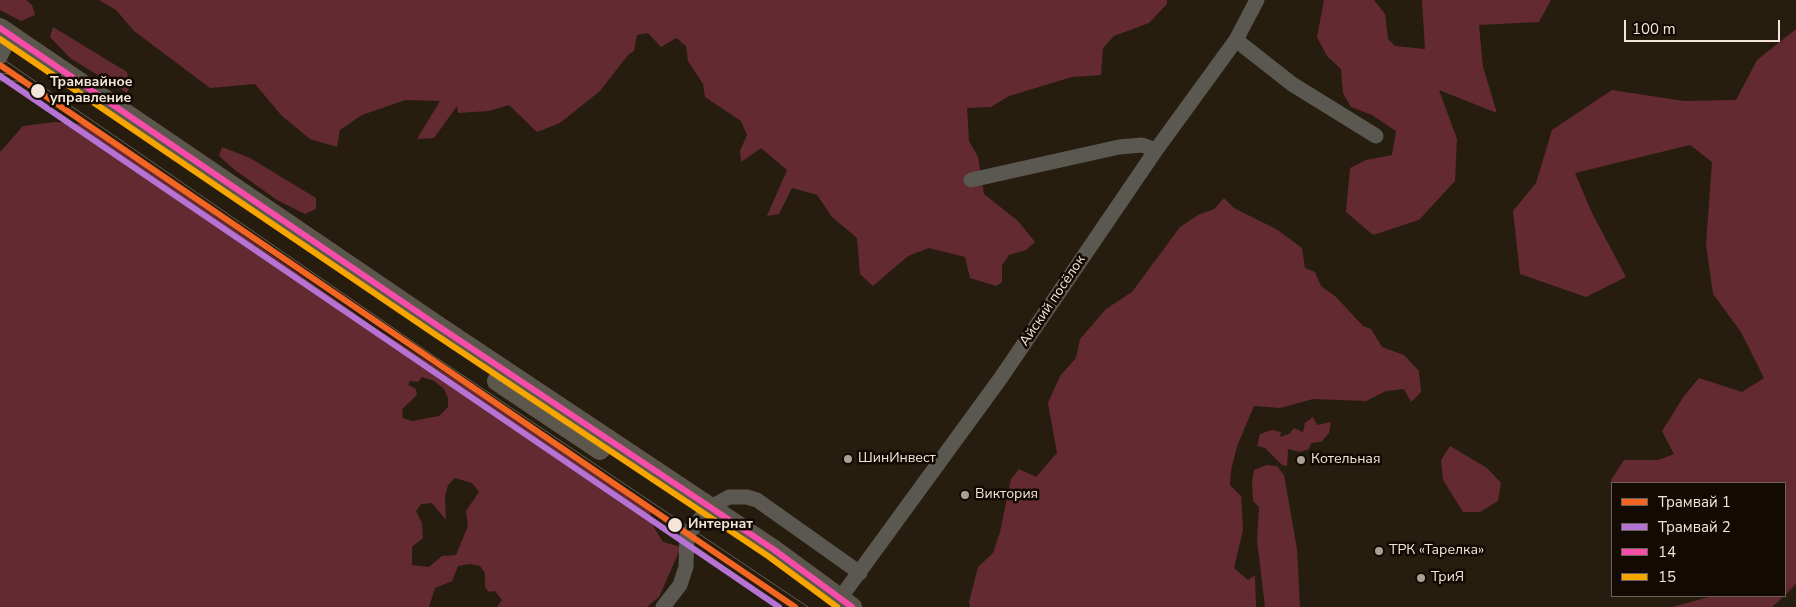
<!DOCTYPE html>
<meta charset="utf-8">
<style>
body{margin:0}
#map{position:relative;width:1796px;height:607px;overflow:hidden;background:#261d0f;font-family:"Nunito Sans",sans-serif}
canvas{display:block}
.legend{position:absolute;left:1611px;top:482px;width:175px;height:115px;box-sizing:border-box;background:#120a03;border:1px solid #6c6258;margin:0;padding:6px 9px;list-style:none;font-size:15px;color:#f3e6d8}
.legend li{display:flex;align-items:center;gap:10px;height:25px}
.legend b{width:25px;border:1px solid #6c6258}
.scale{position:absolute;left:1624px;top:20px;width:156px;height:22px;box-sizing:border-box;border:2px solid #f3e6d8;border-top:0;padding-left:6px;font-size:15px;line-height:18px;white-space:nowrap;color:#f3e6d8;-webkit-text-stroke:4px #120a03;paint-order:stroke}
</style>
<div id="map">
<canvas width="1796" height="607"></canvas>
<ul class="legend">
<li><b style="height:6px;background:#f26522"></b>Трамвай 1</li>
<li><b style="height:6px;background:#b673d3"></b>Трамвай 2</li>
<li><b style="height:6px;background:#f54da8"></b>14</li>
<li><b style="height:6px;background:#f7a600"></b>15</li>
</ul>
<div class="scale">100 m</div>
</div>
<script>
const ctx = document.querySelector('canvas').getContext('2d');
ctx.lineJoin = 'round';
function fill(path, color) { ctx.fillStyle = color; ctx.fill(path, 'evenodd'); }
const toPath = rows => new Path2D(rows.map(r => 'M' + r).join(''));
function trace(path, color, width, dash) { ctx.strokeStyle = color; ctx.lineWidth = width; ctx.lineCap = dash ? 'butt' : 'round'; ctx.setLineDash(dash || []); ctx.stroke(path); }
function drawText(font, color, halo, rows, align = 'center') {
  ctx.font = font + ' "Nunito Sans",sans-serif'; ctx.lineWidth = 5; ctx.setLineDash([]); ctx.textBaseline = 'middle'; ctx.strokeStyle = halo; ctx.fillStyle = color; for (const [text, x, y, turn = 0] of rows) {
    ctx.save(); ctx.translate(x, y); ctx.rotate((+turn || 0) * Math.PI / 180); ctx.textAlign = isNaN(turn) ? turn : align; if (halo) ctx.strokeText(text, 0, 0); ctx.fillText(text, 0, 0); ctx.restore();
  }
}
fill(toPath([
 [0,0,26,0,32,5,35,15,21,21,0,10],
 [99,0,1167,0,1167,4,1149,23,1114,36,1103,48,1101,75,1072,77,1009,96,991,107,967,108,969,141,978,157,984,194,1018,221,1035,242,1026,250,1009,255,1002,265,1002,282,996,286,970,278,965,257,929,248,908,256,873,286,860,274,857,238,832,217,817,195,792,188,779,214,767,216,787,170,761,148,741,162,740,151,747,135,741,121,705,97,703,84,688,61,686,46,676,38,661,47,648,33,637,35,634,51,628,55,600,91,560,123,537,132,509,105,489,111,458,113,457,106,434,138,417,139,440,101,405,100,362,115,340,130,337,147,310,139,282,116,255,84,210,88,134,31,116,10],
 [1324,0,1374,0,1385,14,1388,39,1395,46,1425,49,1422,0,1551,0,1539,22,1479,25,1483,67,1497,113,1439,90,1457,139,1455,181,1419,220,1373,235,1346,212,1350,168,1366,160,1392,155,1396,131,1372,115,1351,107,1343,93,1341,69,1327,56,1317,37],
 [53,27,127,72,130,85,127,93,70,58,50,37],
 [1796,29,1796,584,1785,595,1785,483,1612,485,1611,480,1624,460,1658,460,1674,454,1662,431,1684,396,1699,378,1742,392,1764,378,1741,332,1713,294,1706,244,1712,162,1690,145,1575,173,1592,213,1626,277,1586,297,1520,274,1513,211,1536,183,1552,130,1612,90,1684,101,1736,100,1757,60],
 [55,122,85,124,377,329,491,402,650,510,652,524,663,542,681,547,659,597,647,607,497,607,502,600,495,591,489,592,485,587,485,573,480,566,470,564,458,566,452,581,435,588,429,607,0,607,0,152,23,126],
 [422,377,434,381,444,389,448,398,448,407,439,416,412,421,403,418,402,409,417,395,416,389,408,385,410,381,418,382],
 [455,478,472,483,479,492,466,511,468,526,456,555,442,556,429,567,412,565,412,547,423,538,422,523,416,511,421,504,432,503,446,520,445,497,448,485],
 [222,147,250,158,316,198,316,209,305,214,277,200,235,170,219,156],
 [1224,198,1234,208,1276,229,1302,248,1305,268,1315,272,1321,286,1336,297,1363,326,1371,329,1382,347,1404,355,1419,371,1421,392,1411,402,1404,389,1386,391,1366,401,1313,399,1280,408,1254,406,1237,446,1231,471,1230,485,1241,496,1243,530,1234,568,1248,580,1255,575,1256,607,970,607,969,602,978,567,993,553,1000,532,1011,479,1019,469,1036,477,1057,453,1048,403,1060,376,1076,358,1080,339,1106,309,1132,292,1180,227,1198,215,1214,209],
 [1313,417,1317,425,1331,422,1329,433,1321,442,1311,443,1309,449,1300,452,1288,449,1287,466,1282,465,1265,448,1257,446,1260,434,1272,430,1281,432,1280,437,1289,434,1294,428,1303,432,1305,423],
 [1450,446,1487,468,1501,483,1498,501,1480,512,1463,512,1443,480,1441,460],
 [1267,465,1277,466,1284,475,1297,549,1300,607,1265,607,1257,540,1259,507,1253,501,1252,482,1254,470],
 [1713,596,1784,596,1772,607,1672,607]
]), '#642a32');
trace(toPath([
 [1236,40,1292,84,1376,136],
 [0,57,11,35],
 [971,180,1119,147,1142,145,1156,150],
 [841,597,1000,379,1156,150,1236,40,1257,0],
 [663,607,680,585,686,567,687,535,709,508,729,497,747,497,757,500,860,573]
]), '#5a5851', 15);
trace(toPath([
 [0,28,441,328,773,549,852,607],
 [497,381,600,450]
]), '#5c574d', 20);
trace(toPath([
 [0,57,431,354,808,607],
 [0,73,22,76],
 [0,81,17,81,34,88]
]), '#635e56', 1);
trace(toPath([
 [0,28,441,328,773,549,852,607]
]), '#f54da8', 6);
trace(toPath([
 [0,39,436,335,768,556,837,607]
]), '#f7a600', 6);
trace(toPath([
 [0,65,795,607]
]), '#f26522', 6);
trace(toPath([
 [0,76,779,607]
]), '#b673d3', 6);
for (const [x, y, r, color] of [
 [38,91,8,"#f3e6d8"],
 [848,459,5,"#aba092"],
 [1301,460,5,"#aba092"],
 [965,495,5,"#aba092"],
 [675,525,8,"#f3e6d8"],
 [1379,551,5,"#aba092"],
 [1421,578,5,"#aba092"]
]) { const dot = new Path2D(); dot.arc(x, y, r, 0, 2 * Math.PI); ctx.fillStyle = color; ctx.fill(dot); trace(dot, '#120a03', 2); }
drawText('bold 14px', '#f3e6d8', '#120a03', [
 ["Трамвайное",50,83],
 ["управление",50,99],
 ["Интернат",688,525]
], 'left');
drawText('14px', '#f3e6d8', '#120a03', [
 ["Айский посёлок",1053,301,-56]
]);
drawText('14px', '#f3e6d8', '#120a03', [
 ["ШинИнвест",858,459],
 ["Котельная",1311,460],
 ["Виктория",975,495],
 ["ТРК «Тарелка»",1389,551],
 ["ТриЯ",1431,578]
], 'left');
</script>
